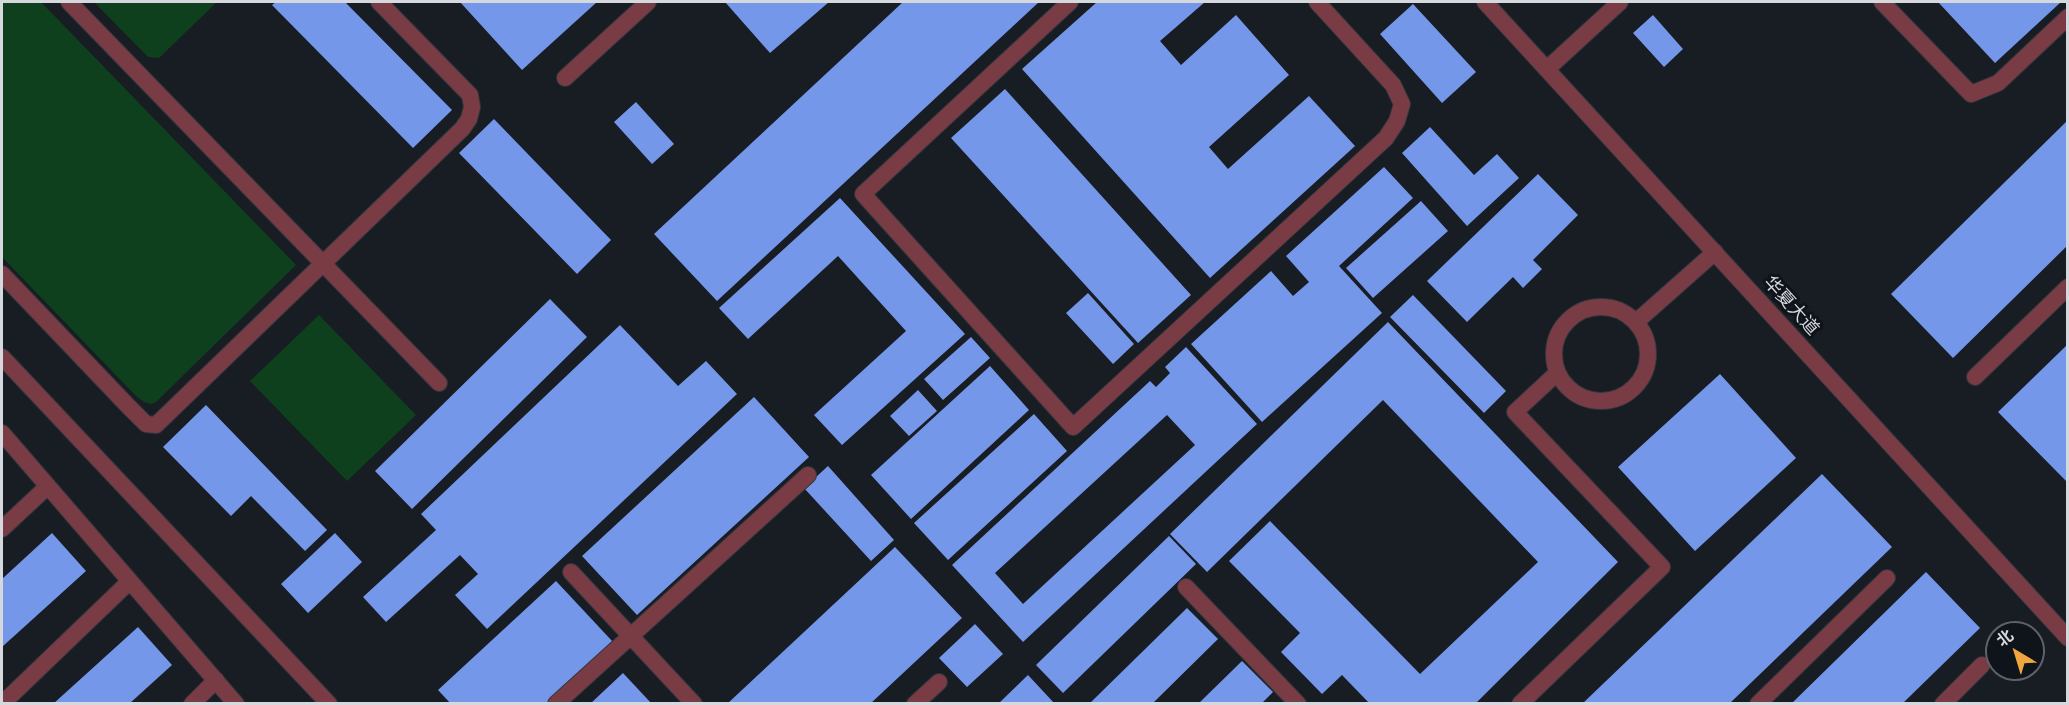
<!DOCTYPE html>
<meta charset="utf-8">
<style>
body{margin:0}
#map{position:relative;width:2069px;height:705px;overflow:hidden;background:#181c23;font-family:"Zilla Slab","Noto Sans SC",serif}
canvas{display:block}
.frame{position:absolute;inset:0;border:3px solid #d5d8dd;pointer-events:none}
.north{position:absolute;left:1985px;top:621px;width:60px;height:60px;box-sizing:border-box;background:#0f131a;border:2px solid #5e6268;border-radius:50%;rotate:322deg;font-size:16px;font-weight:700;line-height:24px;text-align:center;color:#d5d8dd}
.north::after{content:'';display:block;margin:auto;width:21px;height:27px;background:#f0a63f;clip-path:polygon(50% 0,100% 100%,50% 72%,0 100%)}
</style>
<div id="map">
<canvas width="2069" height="705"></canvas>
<div class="frame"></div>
<div class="north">北</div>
</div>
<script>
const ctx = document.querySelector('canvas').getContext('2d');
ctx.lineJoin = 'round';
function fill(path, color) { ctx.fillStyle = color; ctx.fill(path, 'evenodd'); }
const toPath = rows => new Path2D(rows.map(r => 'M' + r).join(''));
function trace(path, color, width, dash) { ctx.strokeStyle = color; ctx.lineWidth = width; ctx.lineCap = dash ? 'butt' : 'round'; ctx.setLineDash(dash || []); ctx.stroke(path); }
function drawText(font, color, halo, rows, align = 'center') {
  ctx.font = font + ' "Zilla Slab","Noto Sans SC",serif'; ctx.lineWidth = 6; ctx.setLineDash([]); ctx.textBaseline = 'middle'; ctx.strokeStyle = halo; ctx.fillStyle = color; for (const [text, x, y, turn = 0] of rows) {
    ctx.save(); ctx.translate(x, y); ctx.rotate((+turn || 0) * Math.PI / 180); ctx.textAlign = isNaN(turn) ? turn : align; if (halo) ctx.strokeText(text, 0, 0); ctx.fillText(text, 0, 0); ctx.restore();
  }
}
fill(toPath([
 [2,2,41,2,296,265,156,402,151,404,144,402,136,396,2,257],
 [94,2,217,2,159,58,148,57],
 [319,315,416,415,347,481,250,381]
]), '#0f401e');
fill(toPath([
 [276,2,345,2,452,110,413,148,272,5],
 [460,2,597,2,522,70],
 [725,2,829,2,770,53],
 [903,2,1039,2,717,301,654,234],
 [1097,2,1205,2,1160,41,1181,65,1236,15,1289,75,1209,147,1228,169,1309,96,1355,146,1210,278,1022,69],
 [1938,2,2061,2,1995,63],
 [1413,4,1476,72,1442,103,1380,34],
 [1653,15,1683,49,1664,67,1633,33],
 [1005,89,1191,295,1138,343,951,138],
 [636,102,674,144,652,164,614,122],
 [494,119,611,240,577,274,459,153],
 [2068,120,2068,245,1953,358,1891,294],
 [1430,127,1474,175,1497,154,1519,178,1467,226,1402,153],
 [1384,167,1413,198,1339,266,1382,313,1262,422,1191,344,1271,271,1293,296,1309,282,1286,256],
 [1538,174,1578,215,1533,260,1542,269,1523,288,1513,277,1467,322,1427,281],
 [840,198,965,334,842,445,814,415,906,331,838,256,748,339,719,308],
 [1421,201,1448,231,1373,298,1346,268],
 [1088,293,1134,344,1113,364,1066,313],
 [1413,295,1506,391,1484,413,1390,317],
 [550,299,587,337,412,509,375,471],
 [1388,322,1618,562,1475,704,1370,704,1342,675,1322,694,1281,652,1300,633,1229,561,1270,521,1420,674,1538,562,1383,400,1207,572,1170,534],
 [620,325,678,386,706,361,737,394,487,629,455,595,478,574,460,555,386,622,363,597,436,530,421,514],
 [971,337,990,358,943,400,924,379],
 [2068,344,2068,483,1998,412],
 [1186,347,1257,424,1023,642,952,565,1150,381,1156,387,1170,373,1165,367],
 [1167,415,1195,445,1023,604,995,573],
 [990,366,1029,410,911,519,871,475],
 [1720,374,1796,458,1695,551,1618,467],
 [918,390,937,411,909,436,890,416],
 [754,397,809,457,637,615,582,556],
 [206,405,327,530,305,551,251,496,231,516,163,447],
 [1034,414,1067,451,948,560,914,523],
 [828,466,894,540,871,561,804,488],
 [1822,474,1892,547,1729,704,1582,704],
 [52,533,86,571,2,647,2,579],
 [335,533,362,562,308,613,281,584],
 [1169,536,1196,564,1063,693,1036,665],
 [895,547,962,618,870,704,727,704],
 [1926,572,1980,628,1902,704,1791,704],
 [556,581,613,642,546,704,451,704,438,690],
 [1187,608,1218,639,1152,704,1089,704],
 [975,624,1003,654,967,687,939,658],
 [138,627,172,665,129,704,53,704],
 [1242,661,1273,692,1261,704,1198,704],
 [623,673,652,704,590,704],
 [1028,675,1055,704,998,704]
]), '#7597ea');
const service = toPath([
 [69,2,439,383],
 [1070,2,863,194,1073,427,1386,138,1397,121,1402,104,1393,85,1317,2],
 [1882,2,1971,94,1998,83,2068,17],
 [1547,69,1620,2],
 [565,78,648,2],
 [2,274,128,406,146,424,156,425,462,129,469,119,472,107,470,95,379,2],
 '1554 354a47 47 0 1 1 94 0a47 47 0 1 1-94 0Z',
 [1636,322,1715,252],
 [2,357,329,704],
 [1975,377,2068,287],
 [2,433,236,704],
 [2,529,48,486],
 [571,572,694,704],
 [1186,587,1298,704],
 [2,704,130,581],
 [192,704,216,680],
 [556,704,808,475],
 [915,704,939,682],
 [1520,704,1662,567,1515,412,1557,373],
 [1758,704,1887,578],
 [1943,704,1982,665]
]);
const tertiary = toPath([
 [1485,2,2068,638]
]);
trace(service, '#32363d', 18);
trace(tertiary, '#32363d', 18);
trace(service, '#793c44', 16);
trace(tertiary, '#793c44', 16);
drawText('18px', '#d5d8dd', '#0f131a', [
 ["华夏大道",1791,306,48]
]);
</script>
